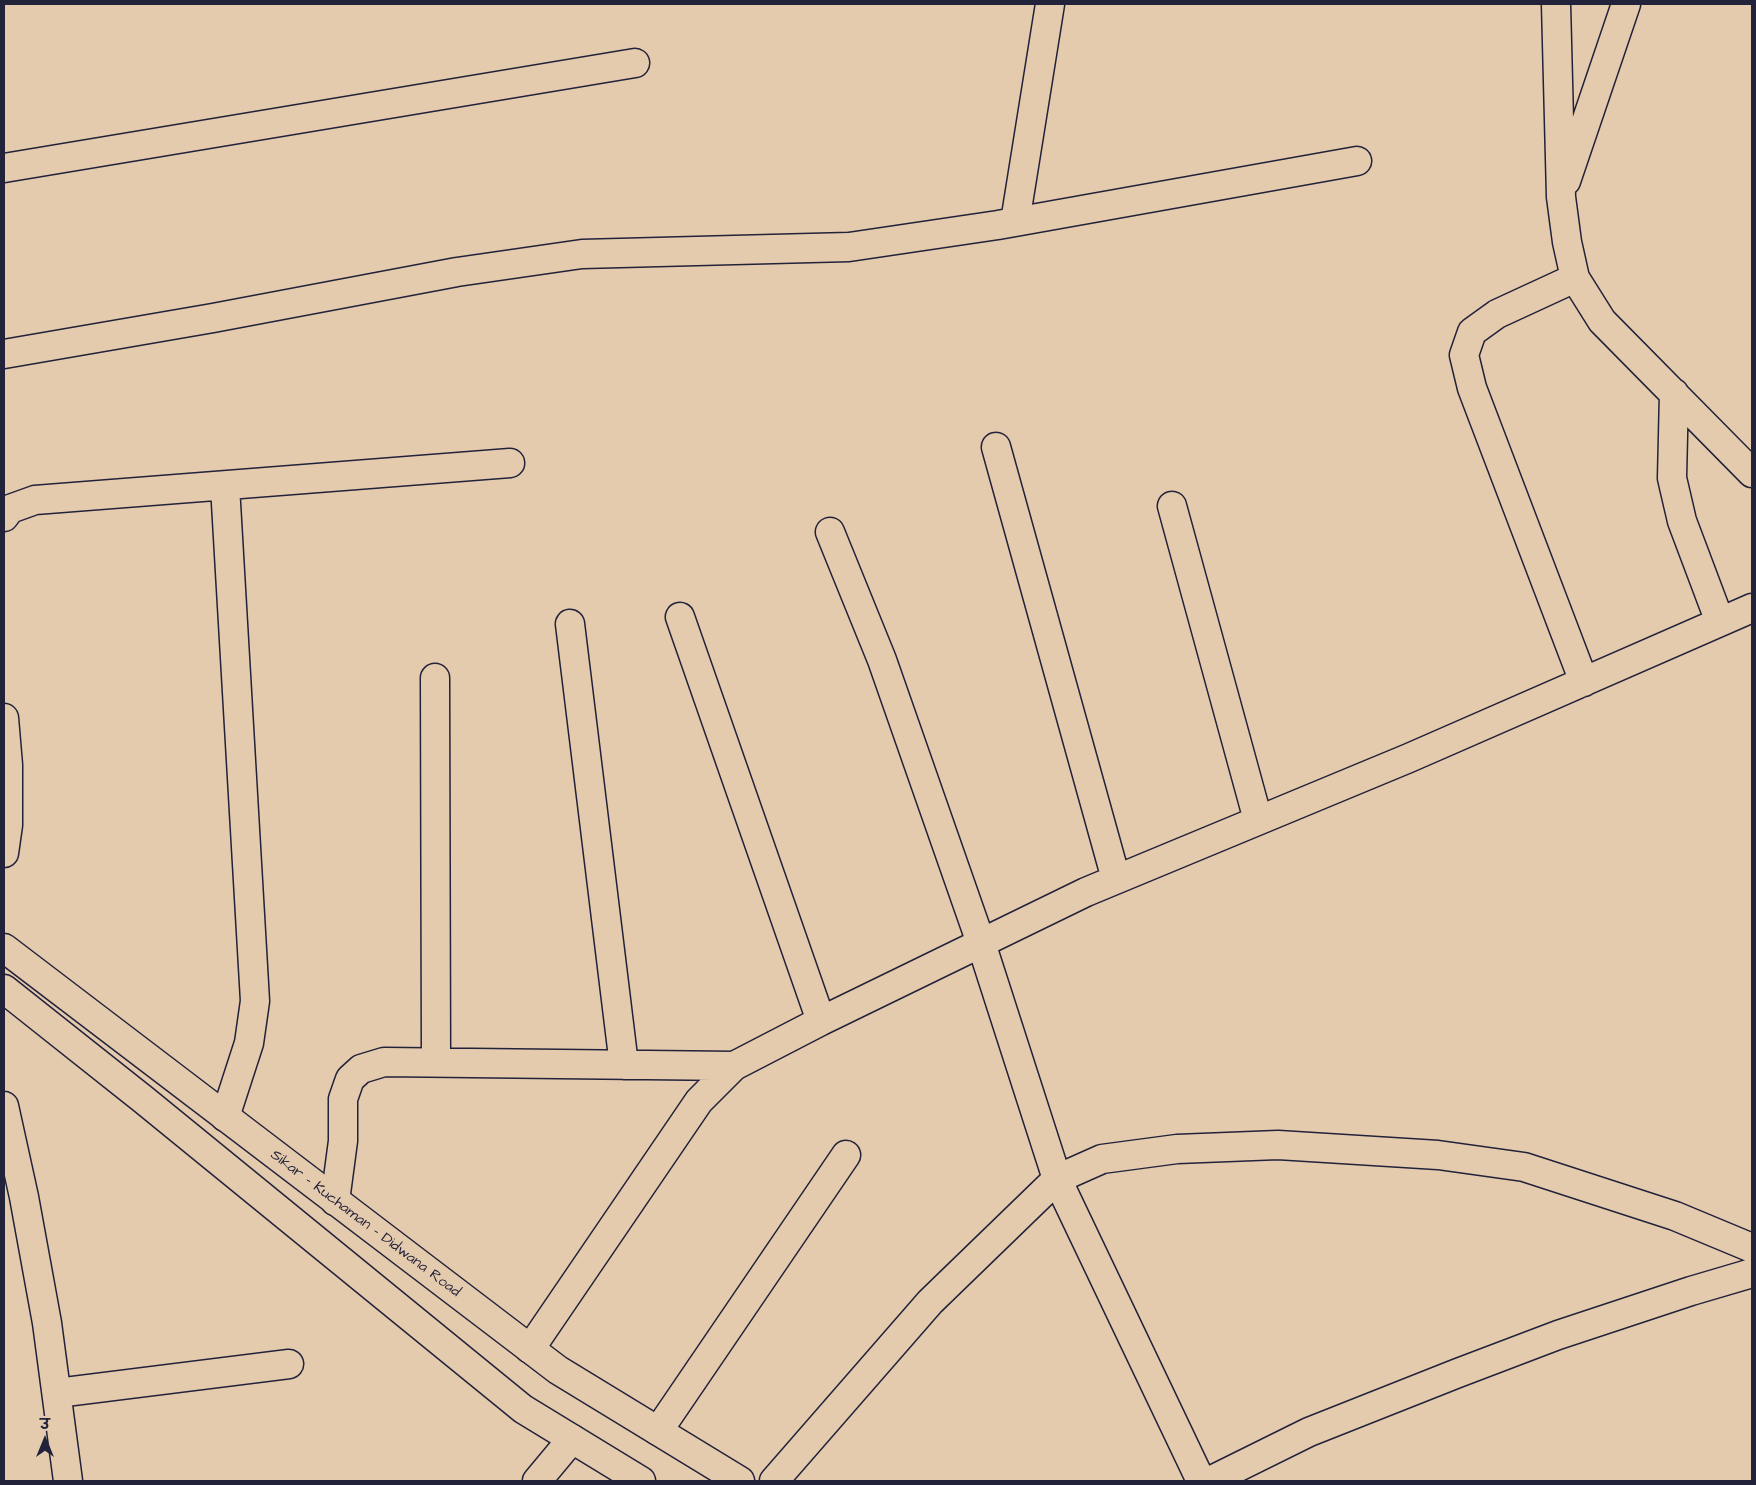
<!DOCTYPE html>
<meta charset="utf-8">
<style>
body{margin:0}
#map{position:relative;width:1756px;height:1485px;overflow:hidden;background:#e5cbad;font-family:"Architects Daughter","Playpen Sans Deva",sans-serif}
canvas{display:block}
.frame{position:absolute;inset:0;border:5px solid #22223b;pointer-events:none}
.north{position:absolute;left:20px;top:1415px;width:50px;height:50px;-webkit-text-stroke:4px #e5cbad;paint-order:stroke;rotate:0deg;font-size:14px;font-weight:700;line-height:20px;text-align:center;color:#22223b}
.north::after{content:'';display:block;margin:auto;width:18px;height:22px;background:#22223b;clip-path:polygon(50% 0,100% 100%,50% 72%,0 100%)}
</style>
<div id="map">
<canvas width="1756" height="1485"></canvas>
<div class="frame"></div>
<div class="north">उ</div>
</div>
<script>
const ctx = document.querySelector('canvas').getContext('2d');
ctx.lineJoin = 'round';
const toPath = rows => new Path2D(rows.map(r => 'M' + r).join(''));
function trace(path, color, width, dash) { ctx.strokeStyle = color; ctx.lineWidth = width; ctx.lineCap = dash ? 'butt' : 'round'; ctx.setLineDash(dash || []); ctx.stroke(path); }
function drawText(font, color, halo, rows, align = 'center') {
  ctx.font = font + ' "Architects Daughter",sans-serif'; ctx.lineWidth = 4; ctx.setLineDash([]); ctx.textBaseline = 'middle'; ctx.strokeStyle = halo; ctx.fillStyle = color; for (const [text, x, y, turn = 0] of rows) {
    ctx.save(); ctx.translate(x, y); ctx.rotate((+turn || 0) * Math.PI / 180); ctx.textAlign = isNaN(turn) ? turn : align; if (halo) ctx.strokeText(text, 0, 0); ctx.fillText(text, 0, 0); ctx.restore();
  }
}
const minor = toPath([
 [1556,4,1561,197,1567,242,1575,278,1602,321,1752,473],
 [4,168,635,63],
 [1566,181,1626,4],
 [1015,222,1050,4],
 [1575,278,1497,314,1472,332,1464,355,1472,388,1584,682],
 [4,354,213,318,457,272,582,254,849,247,998,225,1357,161],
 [1674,393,1672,478,1682,521,1720,622],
 [996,447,1116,879],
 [225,486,255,1001,249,1043,225,1117],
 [1172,506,1258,820],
 [4,517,10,509,35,500,510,463],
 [830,532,882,660,981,943,1057,1179,1201,1481],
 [680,617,821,1021],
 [570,624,624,1065],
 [435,678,436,1062],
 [4,718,8,765,8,825,4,853],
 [4,1106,24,1197,47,1323,68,1481],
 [335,1201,343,1141,343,1099,350,1079,361,1069,384,1062,734,1066],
 [530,1349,699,1101,734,1066,821,1021,1086,892,1409,758,1752,608],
 [57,1393,289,1364],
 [658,1431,846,1155],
 [537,1481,572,1439],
 [774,1481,930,1302,1057,1179,1102,1159,1177,1149,1278,1145,1438,1155,1524,1167,1675,1216,1752,1248],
 [1210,1481,1309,1432,1458,1373,1558,1335,1691,1291,1752,1273]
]);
const major = toPath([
 [4,948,558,1370,740,1481],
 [4,989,144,1100,523,1409,641,1481]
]);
trace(minor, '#22223b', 31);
trace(major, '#22223b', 31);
trace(minor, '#e5cbad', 28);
trace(major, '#e5cbad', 28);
drawText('15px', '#22223b', '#e5cbad', [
 ["Sikar - Kuchaman - Didwana Road",365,1224,37]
]);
</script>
